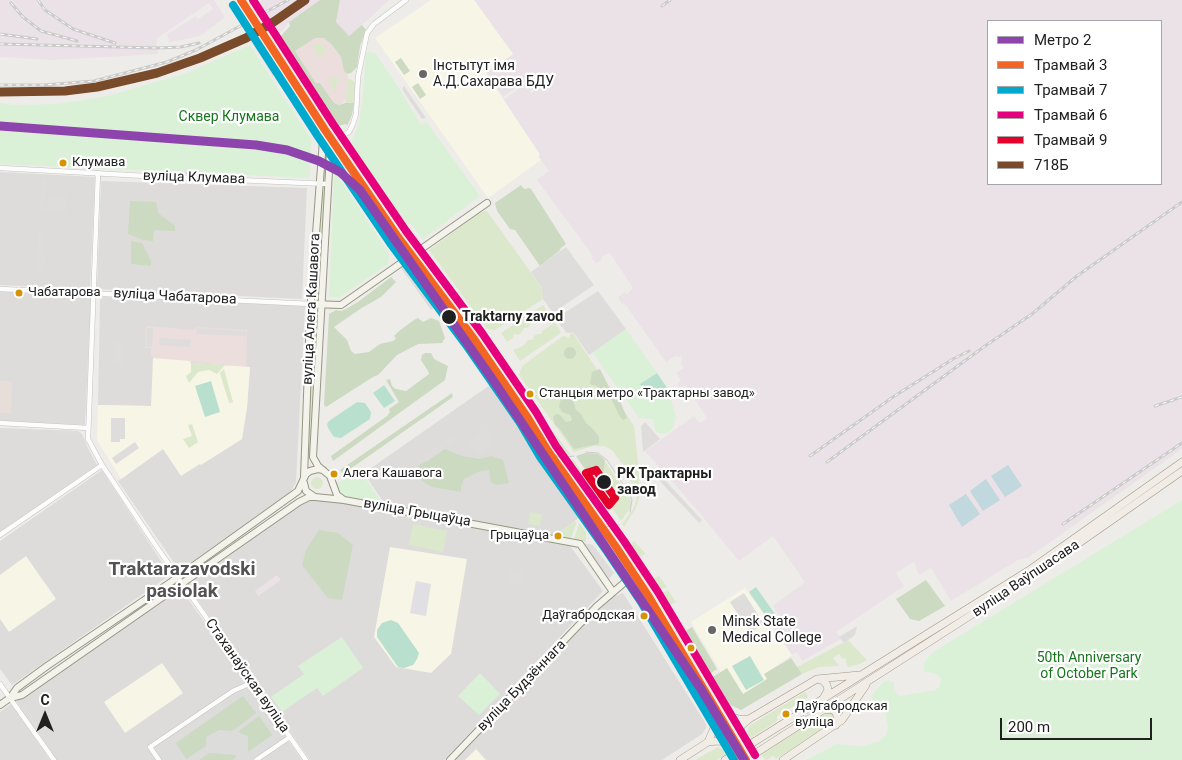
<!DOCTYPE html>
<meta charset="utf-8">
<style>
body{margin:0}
#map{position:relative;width:1182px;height:760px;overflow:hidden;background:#eeece9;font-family:Roboto,sans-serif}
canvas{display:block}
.legend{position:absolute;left:987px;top:20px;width:175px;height:165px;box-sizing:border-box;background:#fff;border:1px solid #a6a6a6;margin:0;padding:6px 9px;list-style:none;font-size:15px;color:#202020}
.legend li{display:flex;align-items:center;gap:10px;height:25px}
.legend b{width:25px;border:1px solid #a6a6a6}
.north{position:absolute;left:20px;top:690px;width:50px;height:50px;-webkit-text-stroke:4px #fff;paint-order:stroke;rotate:0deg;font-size:14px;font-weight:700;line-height:20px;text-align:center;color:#202020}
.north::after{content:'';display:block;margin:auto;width:18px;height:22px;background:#202020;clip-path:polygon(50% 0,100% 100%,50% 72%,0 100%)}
.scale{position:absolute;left:1000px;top:718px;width:152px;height:22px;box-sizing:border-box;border:2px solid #202020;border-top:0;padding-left:6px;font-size:15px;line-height:18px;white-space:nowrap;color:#202020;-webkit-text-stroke:4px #fff;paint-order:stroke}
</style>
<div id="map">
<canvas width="1182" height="760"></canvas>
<ul class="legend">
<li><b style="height:6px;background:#8e44ad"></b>Метро 2</li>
<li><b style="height:6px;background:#f26522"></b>Трамвай 3</li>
<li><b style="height:6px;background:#00a9ce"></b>Трамвай 7</li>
<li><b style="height:6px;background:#e5007d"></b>Трамвай 6</li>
<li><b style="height:6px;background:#e4002b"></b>Трамвай 9</li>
<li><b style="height:6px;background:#7a4b2a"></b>718Б</li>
</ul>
<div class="north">С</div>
<div class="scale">200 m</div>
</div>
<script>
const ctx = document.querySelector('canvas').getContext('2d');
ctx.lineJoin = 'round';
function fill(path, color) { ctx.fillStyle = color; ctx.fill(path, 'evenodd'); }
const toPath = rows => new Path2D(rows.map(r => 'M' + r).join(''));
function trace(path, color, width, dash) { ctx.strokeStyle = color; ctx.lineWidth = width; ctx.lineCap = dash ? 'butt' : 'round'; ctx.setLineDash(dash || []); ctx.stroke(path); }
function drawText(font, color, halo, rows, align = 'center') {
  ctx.font = font + ' Roboto,sans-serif'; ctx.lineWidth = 4.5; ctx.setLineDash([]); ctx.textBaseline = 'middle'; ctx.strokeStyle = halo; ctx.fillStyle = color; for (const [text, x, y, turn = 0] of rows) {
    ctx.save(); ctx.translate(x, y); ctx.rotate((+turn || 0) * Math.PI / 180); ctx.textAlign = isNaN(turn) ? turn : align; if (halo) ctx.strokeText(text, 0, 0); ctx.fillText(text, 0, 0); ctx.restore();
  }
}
fill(toPath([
 [0,172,95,177,90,289,0,285],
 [101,181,307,188,302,299,97,289],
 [0,290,91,295,85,425,0,421],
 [103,297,305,306,296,482,291,491,182,569,177,567,118,481,163,449,200,464,242,439,247,407,250,367,151,406,98,405,100,301],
 [490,385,581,516,555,536,386,506,364,473],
 [0,428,78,431,82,434,88,448,97,465,0,532],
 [102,470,170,575,12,685,0,669,0,541],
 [317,500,360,505,568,543,603,591,444,760,310,760,187,585,300,504,305,501],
 [181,589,302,760,57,760,16,701],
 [623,593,706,724,706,728,702,734,662,760,454,760,610,598],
 [11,704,42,748,50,760,0,760,0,712]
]), '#dddcda');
fill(toPath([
 [315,38,324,38,327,40,341,57,344,71,347,74,348,78,346,80,348,84,346,98,342,104,339,105,334,103,320,83,316,83,295,51],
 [146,326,194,330,196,327,247,330,246,367,153,358,153,356,151,356,151,348,145,348]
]), '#ebdedc');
fill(toPath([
 [0,0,214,0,225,17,202,35,186,39,169,42,167,34,196,16,198,19,213,9,209,3,156,39,158,54,55,60,0,57],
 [261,0,320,0,289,22,282,31,273,33,258,10],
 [340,0,389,0,349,37,336,22],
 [474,0,1182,0,1182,449,1029,557,1018,560,951,601,931,568,919,575,914,562,896,573,904,586,836,632,841,639,802,661,797,652,792,655,771,625,781,618,773,606,805,582,773,536,739,561,693,505,645,451,694,416,700,423,707,418,685,385,680,388,677,384,681,381,676,373,684,368,681,364,682,357,675,356,666,362,624,303,625,302,622,304,618,297,624,292,627,294,633,288,614,259,609,253,601,257,602,259,596,264,591,257,593,256,537,180,549,171,538,156,540,154,503,100,524,85,531,93,549,81,547,79,530,91,523,82,503,97,486,73,513,54],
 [988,21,1161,21,1161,184,988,184],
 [277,575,281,580,258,596,255,591]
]), '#ebe2e7');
fill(toPath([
 [431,0,474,0,513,54,486,73,540,155,538,156,541,160,488,198,375,38],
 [153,358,190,361,191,363,250,367,247,407,242,439,201,465,200,464,181,476,163,449,121,479,97,440,98,405,151,406],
 [390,547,467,559,451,654,431,673,396,667,374,637],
 [26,556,56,599,9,632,0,619,0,575],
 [745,588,792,655,765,674,768,679,743,694,727,669,721,672,691,622],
 [162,663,183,693,125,733,104,702],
 [476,749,486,760,465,760]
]), '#f6f5e6');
fill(toPath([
 [243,691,247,691,280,738,248,760,163,760,160,755,161,747]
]), '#dcdcda');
fill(toPath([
 [0,381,12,381,11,413,0,413]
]), '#e7deda');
fill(toPath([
 [318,43,323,45,328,51,319,57,312,46],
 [340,77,339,83,336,83,336,93,328,81,331,78],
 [348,78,355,82,354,103,345,103,348,84,346,80],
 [322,192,325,192,322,236,319,236],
 [484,211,487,211,542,288,543,299,495,330,487,329,429,250,478,214],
 [318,252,321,252,318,295,315,295],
 [543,305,549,314,537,322,533,322,528,328,524,328,522,332,518,335,514,334,513,338,507,342,501,333],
 [314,317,317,317,311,453,307,453],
 [555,322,561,333,520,361,513,350,523,346,528,340,532,340,534,336,537,334,541,334,542,331],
 [571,332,573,333,634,426,639,472,639,498,636,508,624,527,622,524,634,508,637,498,636,489,626,475,629,473,612,450,604,446,593,446,574,452,519,375,522,366,563,336,569,338],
 [191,363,225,365,217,374,209,370,198,372,189,383,186,376,191,372],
 [224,369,233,402,229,403,220,373],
 [192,424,198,442,189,448,183,439,192,436,188,425],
 [553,431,571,455,565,456,551,434],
 [586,453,593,453,602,457,628,495,631,501,631,507,621,521,576,456],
 [573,459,599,498,596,502,569,463],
 '311 483a6 6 0 1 1 12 0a6 6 0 1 1-12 0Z',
 [602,505,604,506,616,523,615,524,612,525,600,507],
 [530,512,542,514,540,526,528,524],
 [575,521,577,522,571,538,561,537,559,533],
 [579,523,586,532,586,542,574,540],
 [413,524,447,531,443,552,409,545],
 [633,541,634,541,646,554,639,557,633,549,632,542],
 [659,576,667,587,659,590,653,579],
 [668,590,676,602,668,606,661,594],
 [848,640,867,660,860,664,848,667,846,663,846,658,842,659,839,654,833,658,839,666,819,667,802,674,797,667],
 [805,692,808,696,806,699,777,716,777,721,751,738,747,733,749,726],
 [828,712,833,713,835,717,834,722,776,759,773,756,767,760,763,758,761,754],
 [718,747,722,749,726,754,717,760,695,760]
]), '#dce8cb');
fill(toPath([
 [320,0,340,0,336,22,349,36,362,25,366,30,360,46,357,67,351,73,347,74,344,71,341,57,331,44,324,38,315,38,295,51,316,83,320,83,334,103,339,105,345,103,354,103,352,115,347,126,346,124,338,126,333,120,279,38,290,26,289,22],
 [401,58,410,71,404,75,395,62],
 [418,83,426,95,420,99,412,87],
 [521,185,524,189,529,188,531,189,566,244,561,248,559,251,540,266,515,230,510,229,497,211,495,203],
 [130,201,156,202,158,213,175,226,175,231,154,230,153,241,143,240,128,234],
 [131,241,142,243,151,261,151,266,131,264],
 [391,277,396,282,381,297,360,309,334,327,347,340,351,351,355,354,369,352,380,344,393,341,396,339,394,336,399,331,414,320,418,318,423,322,431,318,439,321,445,338,442,343,418,344,397,355,378,375,373,377,326,407,324,405,329,314,336,310,341,311,346,309,358,302],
 '564 353a6 6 0 1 1 12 0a6 6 0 1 1-12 0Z',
 [425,353,431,353,434,359,448,366,445,380,333,461,331,456,387,416,390,412,389,409,399,402,386,380,390,379,392,386,396,389,406,391,429,374,428,371,421,360,422,355],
 [600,369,608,385,620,401,627,418,623,420,620,417,609,394,600,393,597,386,590,384,592,372],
 [452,393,453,397,343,474,340,470],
 [565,397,573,400,576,410,581,414,586,423,593,429,599,437,599,444,574,449,559,428,555,425,553,417,556,414,559,414,566,422,571,421,572,419,570,415,562,412,559,407,561,399],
 [445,449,462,456,480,459,491,456,503,460,509,483,497,485,491,482,489,470,480,471,464,479,461,487,461,492,432,487,421,480,416,474,417,467],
 [586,453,598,454,605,460,601,492,576,456],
 [319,530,338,533,353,545,342,600,328,598,302,565,306,550],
 [926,580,945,606,919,621,910,619,896,599],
 [692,627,717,669,710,674,684,632],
 [791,658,802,674,741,710,729,704,713,677,727,668,743,694,767,679,764,674],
 [243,696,256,713,232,731,219,730,206,737,206,746,186,759,176,743],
 [259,716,272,735,248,752,248,736,238,732],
 [209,753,236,755,236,757,232,760,199,760]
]), '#cbdac1');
fill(toPath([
 [250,45,311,139,310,178,0,164,0,103,13,105,58,104,107,96,187,73],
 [370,52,375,53,397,85,421,125,426,121,480,196,423,239,410,223,406,226,401,223,404,221,368,169,365,171,353,153,350,145,358,127,363,98,366,53],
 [336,174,388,252,389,256,388,264,340,297,329,297,334,178],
 [626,329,657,373,641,384,652,400,668,389,676,417,673,428,668,433,659,433,655,430,653,419,639,418,592,352],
 [359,469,383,504,341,495,335,484],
 [1182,500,1182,760,806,760,837,744,865,746,880,741,887,733,888,728,885,710,880,705,873,702,871,696,882,683,889,680,894,683,894,690,899,696,936,690,940,685,941,678,936,674,924,671,924,663,933,652],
 [342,637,363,668,323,696,317,688,282,712,271,697,304,674,298,666],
 [480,673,500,694,479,715,458,696]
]), '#daf1d8');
fill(toPath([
 [657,373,668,389,652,400,640,384],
 [211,381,220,412,205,417,195,386],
 [384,385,395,401,384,408,373,393],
 [357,402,365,403,371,412,370,419,341,438,334,437,328,428,327,424,329,421],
 [756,587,777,617,770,622,749,592],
 [391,620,398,623,419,653,417,659,413,665,404,668,398,667,377,637,377,630,382,623],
 [750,656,764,680,746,690,732,666]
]), '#b9e0ce');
fill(toPath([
 [404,86,426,118,422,119,402,89],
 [368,169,404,220,401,223,365,171],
 [182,172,228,175,227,179,179,177],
 [41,178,47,178,46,213,39,213],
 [48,196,67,196,66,213,47,212],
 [38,229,44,230,43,256,46,256,45,272,36,272],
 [566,247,594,285,553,313,543,299,542,288,531,272],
 [404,266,434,308,431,310,401,268],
 [598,291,626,329,589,355,573,332,567,333,555,319],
 [147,328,153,328,152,347,146,347],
 [197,328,246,331,246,336,196,334],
 [160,338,191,340,190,347,159,345],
 [113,341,123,341,123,366,113,365],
 [111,418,125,418,125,439,120,439,120,442,111,442],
 [645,422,660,439,643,452,641,426],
 [485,428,496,443,477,457,466,442],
 [53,430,77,431,78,436,54,435],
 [455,434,459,439,426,462,423,456],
 [135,442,139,448,116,464,112,458],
 [660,475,702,520,699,523,657,478],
 [584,543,593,545,614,573,609,579],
 [508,569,524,572,522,584,506,581],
 [744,593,764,624,750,633,730,602],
 [857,626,855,635,844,643,839,637],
 [25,704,39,725,34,729,20,708],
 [211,712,214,715,172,743,170,740]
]), '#dedddc');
fill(toPath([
 [416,581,431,584,426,616,410,613]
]), '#e0dfe3');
fill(toPath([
 [1008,465,1022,486,1005,497,991,476],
 [986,479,1000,500,983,511,970,491],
 [966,494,980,514,962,527,949,505]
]), '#c0d8de');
fill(toPath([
 [238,0,253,0,293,63,273,76,229,6]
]), '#dddcdb');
const street = toPath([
 [337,138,349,132,353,124,356,114,358,77,367,33,374,24,406,0],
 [0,168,146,176,328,184],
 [98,173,88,439,102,465,154,543,306,760],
 [0,289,311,304],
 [0,423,88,428],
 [0,535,102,465],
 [0,684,54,760],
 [159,760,150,747,233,691,251,683],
 [256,760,290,737]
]);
const secondary = toPath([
 [337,138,330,152,329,171,313,457,318,466,330,476,337,495,344,500],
 [311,304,341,305,487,203],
 [304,477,310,314,323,140,337,138],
 [304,483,306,491,315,497,344,500,580,544,613,592],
 [10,698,17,688,47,666,171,582,298,491,306,474,310,471,318,469,323,470],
 [0,705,10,698,22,695,299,502,309,497,315,497],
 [450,760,597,606,638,571]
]);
const primary = toPath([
 [288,66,402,235,431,275,467,318,523,399,566,466,647,585,739,740],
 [279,71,340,166,587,514,637,592,727,742],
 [817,679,822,680,827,685,828,690,824,697],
 [826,710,831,709,836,712,838,721,836,725],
 [725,715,739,719,749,719],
 [739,739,741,726,749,719,817,679,859,675],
 [708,742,714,728,714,722],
 [680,760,708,742,717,741,727,742],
 [725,760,1028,571,1182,462],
 [745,760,1032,576,1182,471],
 [783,760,842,720,866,685]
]);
trace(street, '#c4c3c1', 5.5);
trace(secondary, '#959682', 8);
trace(primary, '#a29888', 8);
trace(street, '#fcfcfc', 4.5);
trace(secondary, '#f3f3ec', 6);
trace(primary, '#f1ece6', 7);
trace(toPath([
 [548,451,561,458,574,456],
 [586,452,598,453,607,460,630,495,632,500,630,512],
 [598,525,605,527,619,525]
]), '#cbcbca', 1);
const rail = toPath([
 [38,0,45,10,73,29,115,43],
 [11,3,23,17,41,31,77,41],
 [662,6,670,0],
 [0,34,37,39],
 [0,44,157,48,181,47,199,43],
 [0,85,44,85,94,81,167,62,196,50,288,0],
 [1155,406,1182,397],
 [810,456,893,397,953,359,969,351],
 [827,462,985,346,1032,314,1077,276,1182,202],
 [1063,524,1182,443]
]);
trace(rail, '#cbcbca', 3);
trace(rail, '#fff', 1, [4]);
const primaryBridge = toPath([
 [246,0,288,66],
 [235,2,279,71],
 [739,740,751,760],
 [727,742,738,760]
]);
trace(primaryBridge, '#a29888', 8, []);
trace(primaryBridge, '#f1ece6', 7);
trace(toPath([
 [0,92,65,91,97,87,157,73,200,58,246,38,275,21,305,0]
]), '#7a4b2a', 9);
trace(toPath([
 [241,0,325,130,398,237,474,339,528,418,548,451,616,547,649,597,746,760]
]), '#f26522', 8);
trace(toPath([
 [233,5,317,135,390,243,466,345,520,423,540,457,608,553,641,602,734,760]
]), '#00a9ce', 8);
trace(toPath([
 [253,0,333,124,406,231,482,333,536,412,556,446,624,541,658,592,755,755]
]), '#e5007d', 8);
trace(toPath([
 [596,470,615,498,609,505,586,473,596,470]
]), '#e4002b', 8);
trace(toPath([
 [0,126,256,145,287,150,319,161,340,172,360,190,493,380,701,689,744,760]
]), '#8e44ad', 9);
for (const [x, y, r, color] of [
 [423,74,5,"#686766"],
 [63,163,4.5,"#d79205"],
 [19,293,4.5,"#d79205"],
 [449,317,8,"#202020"],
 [530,394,4.5,"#d79205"],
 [334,474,4.5,"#d79205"],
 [604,482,8,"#202020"],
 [558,536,4.5,"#d79205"],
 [644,616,4.5,"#d79205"],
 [712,630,5,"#686766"],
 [691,648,4.5,"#d79205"],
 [786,714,4.5,"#d79205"]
]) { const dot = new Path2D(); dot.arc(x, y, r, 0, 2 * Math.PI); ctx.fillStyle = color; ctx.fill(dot); trace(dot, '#fff', 2); }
drawText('13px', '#202020', '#fff', [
 ["Клумава",72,163],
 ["Чабатарова",28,293],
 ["Станцыя метро «Трактарны завод»",539,394],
 ["Алега Кашавога",343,474],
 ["Грыцаўца",549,536,"right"],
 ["Даўгабродская",635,616,"right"],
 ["Даўгабродская",795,707],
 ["вуліца",795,723]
], 'left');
drawText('14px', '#202020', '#fff', [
 ["Інстытут імя",433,66],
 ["А.Д.Сахарава БДУ",433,82],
 ["Minsk State",722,622],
 ["Medical College",722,638]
], 'left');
drawText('14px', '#16761b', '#fff', [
 ["Сквер Клумава",229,117],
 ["50th Anniversary",1089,658],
 ["of October Park",1089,674]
]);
drawText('14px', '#202020', '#fff', [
 ["вуліца Клумава",194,178,2],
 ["вуліца Чабатарова",175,297,3],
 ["вуліца Алега Кашавога",312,309,-87],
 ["вуліца Грыцаўца",417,513,10],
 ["вуліца Ваўпшасава",1026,579,-34],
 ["Стаханаўская вуліца",247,676,55],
 ["вуліца Будзённага",522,686,-46]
]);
drawText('bold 14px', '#202020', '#fff', [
 ["Traktarny zavod",462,317],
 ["РК Трактарны",617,474],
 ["завод",617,490]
], 'left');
drawText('bold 19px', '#535353', '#fff', [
 ["Traktarazavodski",182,570],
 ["pasiolak",182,592]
]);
</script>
